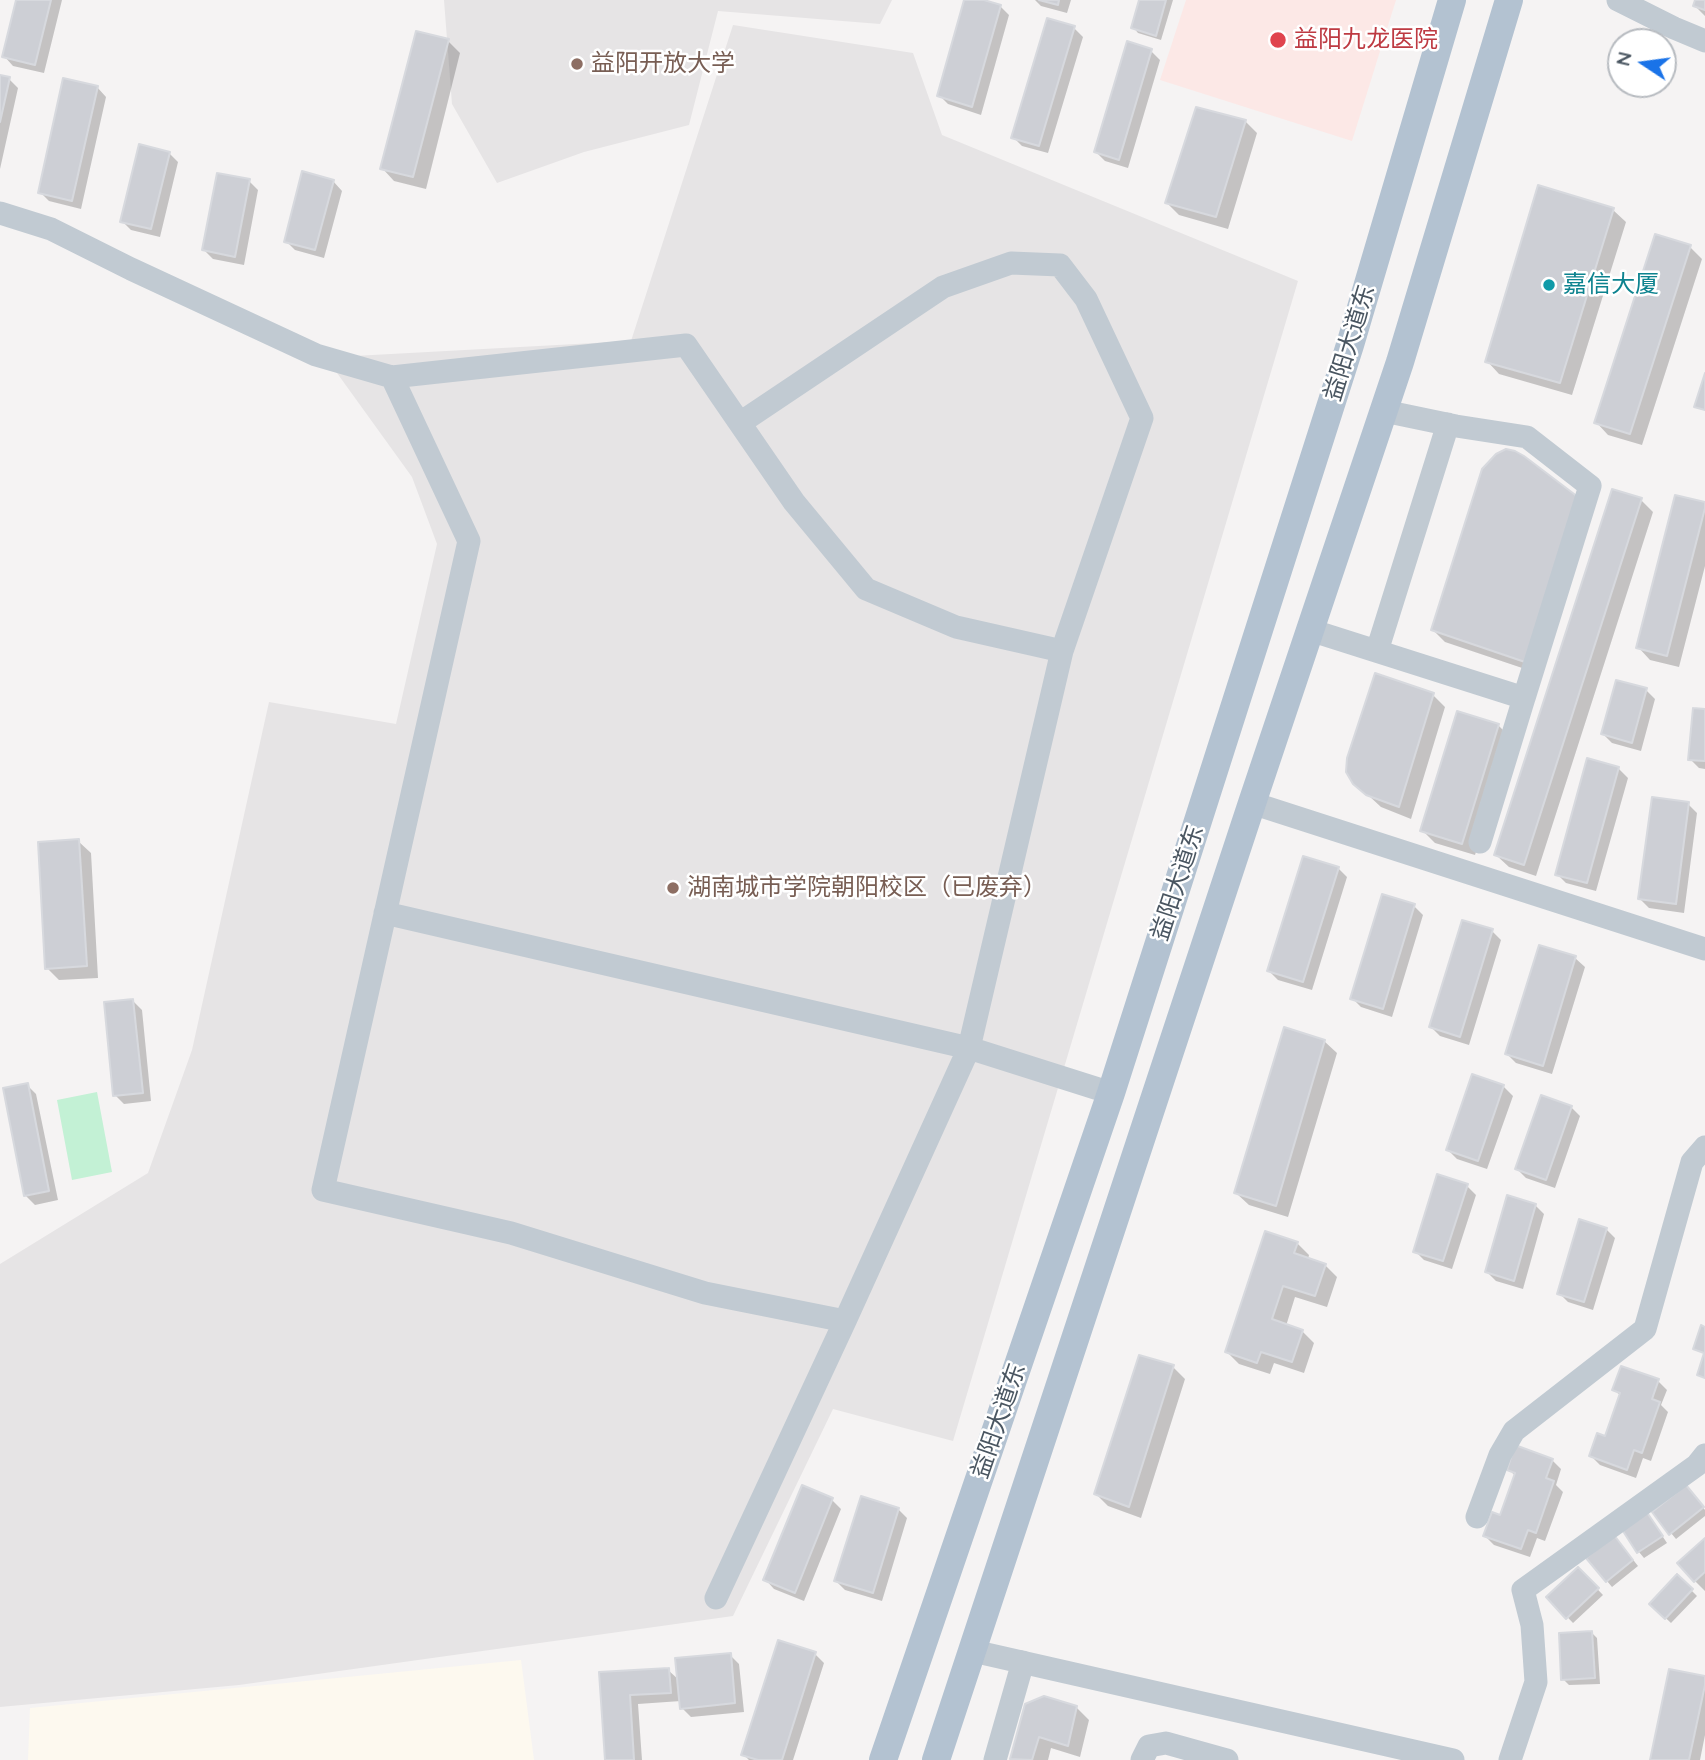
<!DOCTYPE html>
<meta charset="utf-8">
<style>
body{margin:0}
#map{position:relative;width:1705px;height:1760px;overflow:hidden;background:#f5f3f3;font-family:Quicksand,sans-serif}
canvas{display:block}
.north{position:absolute;left:1607px;top:28px;width:70px;height:70px;box-sizing:border-box;background:#fff;border:2px solid #b7bbc0;border-radius:50%;rotate:283deg;font-size:19px;font-weight:700;line-height:28px;text-align:center;color:#4a5661}
.north::after{content:'';display:block;margin:auto;width:24px;height:32px;background:#1a73e8;clip-path:polygon(50% 0,100% 100%,50% 72%,0 100%)}
</style>
<div id="map">
<canvas width="1705" height="1760"></canvas>
<div class="north">N</div>
</div>
<script>
const ctx = document.querySelector('canvas').getContext('2d');
ctx.lineJoin = 'round';
function fill(path, color) { ctx.fillStyle = color; ctx.fill(path, 'evenodd'); }
const toPath = rows => new Path2D(rows.map(r => 'M' + r).join(''));
function trace(path, color, width, dash) { ctx.strokeStyle = color; ctx.lineWidth = width; ctx.lineCap = dash ? 'butt' : 'round'; ctx.setLineDash(dash || []); ctx.stroke(path); }
function drawText(font, color, halo, rows, align = 'center') {
  ctx.font = font + ' Quicksand,"Noto Sans SC",sans-serif'; ctx.lineWidth = 5; ctx.setLineDash([]); ctx.textBaseline = 'middle'; ctx.strokeStyle = halo; ctx.fillStyle = color; for (const [text, x, y, turn = 0] of rows) {
    ctx.save(); ctx.translate(x, y); ctx.rotate((+turn || 0) * Math.PI / 180); ctx.textAlign = isNaN(turn) ? turn : align; if (halo) ctx.strokeText(text, 0, 0); ctx.fillText(text, 0, 0); ctx.restore();
  }
}
fill(toPath([
 [521,1660,534,1760,28,1760,30,1708]
]), '#fdf9ef');
fill(toPath([
 [444,0,892,0,880,24,718,11,689,125,584,152,497,183,452,104],
 [733,25,913,53,942,135,1298,281,953,1441,833,1409,733,1616,239,1685,0,1707,0,1264,148,1173,192,1050,269,702,396,724,437,544,412,477,337,373,354,356,631,341]
]), '#e6e4e5');
fill(toPath([
 [1186,0,1396,0,1352,141,1160,80]
]), '#fce8e6');
fill(toPath([
 [97,1092,112,1172,72,1180,57,1100]
]), '#c3f1d5');
fill(toPath([
 [17,0,62,0,44,73,13,66,4,56],
 [966,0,977,0,1000,6,1009,15,981,115,948,104,939,95],
 [1035,0,1071,0,1067,13,1041,6],
 [1140,0,1173,0,1161,40,1138,33,1133,27],
 [1696,0,1705,0,1705,16,1695,6],
 [1074,28,1083,37,1048,153,1022,146,1013,137],
 [448,41,460,53,426,189,394,181,382,168],
 [1151,51,1160,60,1128,168,1105,161,1096,152],
 [0,77,9,79,18,88,0,169],
 [97,87,106,97,81,209,49,201,40,192],
 [1245,121,1257,133,1228,229,1179,215,1167,203],
 [169,153,178,162,160,237,131,230,122,221],
 [249,181,258,190,244,265,213,259,204,250],
 [333,181,342,191,324,258,295,250,286,241],
 [1613,210,1626,222,1572,395,1499,374,1487,361],
 [1690,247,1702,259,1642,445,1608,435,1596,422],
 [1497,455,1537,673,1445,642,1433,630],
 [1641,500,1653,512,1536,876,1509,867,1496,855],
 [1705,504,1705,566,1679,667,1650,660,1638,647],
 [1646,690,1655,699,1641,751,1612,743,1603,734],
 [1433,695,1445,707,1411,819,1381,807,1355,783],
 [1705,711,1705,769,1699,768,1690,759],
 [1498,725,1511,738,1475,855,1435,843,1422,830],
 [1619,769,1628,778,1596,891,1566,883,1557,874],
 [1688,804,1697,813,1684,913,1649,908,1640,899],
 [78,841,91,853,98,978,59,980,47,968],
 [1338,868,1347,877,1312,990,1278,980,1269,971],
 [1414,906,1423,915,1392,1017,1361,1007,1352,998],
 [1492,931,1501,940,1469,1045,1440,1036,1431,1027],
 [1575,958,1585,967,1552,1074,1516,1063,1507,1054],
 [133,1001,142,1010,151,1101,124,1104,115,1095],
 [1324,1041,1337,1053,1288,1217,1249,1205,1236,1193],
 [1473,1076,1504,1087,1513,1096,1487,1169,1457,1159,1448,1150],
 [27,1085,36,1094,58,1200,35,1205,26,1196],
 [1571,1107,1580,1116,1555,1188,1526,1178,1517,1169],
 [1467,1186,1476,1195,1452,1269,1424,1260,1415,1251],
 [1535,1205,1544,1214,1523,1289,1496,1281,1487,1272],
 [1606,1229,1615,1238,1593,1310,1568,1302,1559,1293],
 [1297,1243,1309,1255,1308,1259,1325,1265,1337,1277,1327,1307,1295,1297,1286,1326,1302,1331,1314,1343,1304,1373,1274,1363,1270,1374,1239,1364,1227,1352],
 [1173,1367,1185,1379,1141,1518,1108,1506,1096,1494],
 [1658,1381,1667,1390,1661,1405,1668,1412,1651,1461,1643,1458,1636,1478,1600,1465,1591,1456,1606,1438,1621,1396,1614,1390],
 [1552,1460,1561,1469,1556,1485,1563,1492,1545,1541,1537,1538,1530,1557,1494,1545,1485,1536,1501,1517,1515,1476,1509,1469],
 [803,1487,832,1500,841,1509,804,1601,774,1589,765,1579],
 [1691,1492,1705,1510,1705,1516,1676,1539,1671,1533],
 [898,1509,907,1518,882,1601,845,1590,836,1581],
 [1651,1519,1667,1543,1644,1558,1639,1552,1623,1529],
 [1705,1541,1705,1591,1695,1581],
 [1620,1543,1638,1566,1612,1587,1607,1581],
 [1578,1569,1603,1595,1573,1623,1548,1597],
 [1677,1576,1697,1596,1671,1623,1651,1604],
 [1592,1633,1597,1638,1600,1684,1569,1685,1563,1679],
 [815,1654,824,1663,793,1760,749,1760,743,1754],
 [730,1655,739,1664,744,1712,691,1717,682,1708,681,1701,638,1704,642,1760,606,1760,601,1674,668,1670,679,1680],
 [1705,1678,1705,1735,1700,1760,1652,1760],
 [1076,1707,1089,1720,1080,1757,1051,1748,1048,1760,1014,1760,1012,1758]
]), '#0003');
const building = toPath([
 [16,0,51,0,35,65,2,57,16,0],
 [964,0,984,0,1001,5,972,107,937,96,964,0],
 [1039,0,1059,0,1058,5,1039,0],
 [1139,0,1166,0,1156,36,1131,28,1139,0],
 [1695,0,1705,0,1705,10,1693,6,1695,0],
 [1047,18,1075,26,1039,146,1011,138,1047,18],
 [416,31,449,39,413,177,380,169,416,31],
 [1127,41,1152,49,1119,160,1094,152,1127,41],
 [0,75,10,77,0,122,0,75],
 [63,78,98,86,72,201,38,193,63,78],
 [1196,107,1246,120,1216,217,1165,203,1196,107],
 [139,144,170,152,151,229,120,222,139,144],
 [302,171,334,180,315,250,284,242,302,171],
 [217,173,250,179,235,257,202,250,217,173],
 [1538,185,1614,208,1560,383,1485,362,1538,185],
 [1655,234,1691,245,1630,434,1594,423,1655,234],
 [1705,373,1705,410,1694,407,1705,373],
 [1506,449,1515,451,1524,456,1578,497,1525,662,1431,630,1482,469,1496,454,1506,449],
 [1612,489,1642,498,1524,865,1494,855,1612,489],
 [1675,495,1705,502,1705,508,1667,656,1636,648,1675,495],
 [1375,673,1434,693,1399,807,1366,795,1353,784,1346,772,1347,758,1375,673],
 [1616,680,1647,688,1632,743,1601,734,1616,680],
 [1693,708,1705,709,1705,761,1688,760,1693,708],
 [1457,711,1499,724,1462,844,1420,831,1457,711],
 [1587,758,1619,767,1587,883,1555,875,1587,758],
 [1652,797,1689,802,1676,904,1638,899,1652,797],
 [79,839,87,966,45,969,38,842,79,839],
 [1303,856,1339,867,1303,982,1267,971,1303,856],
 [1382,894,1415,904,1383,1009,1350,999,1382,894],
 [1462,920,1493,929,1460,1037,1429,1027,1462,920],
 [1539,945,1576,956,1543,1066,1505,1054,1539,945],
 [133,999,143,1093,113,1096,104,1002,133,999],
 [1284,1027,1325,1040,1276,1206,1234,1193,1284,1027],
 [1472,1074,1504,1085,1478,1161,1446,1150,1472,1074],
 [28,1083,49,1191,24,1196,3,1088,28,1083],
 [1541,1095,1572,1106,1546,1180,1515,1169,1541,1095],
 [1437,1174,1468,1184,1443,1261,1413,1252,1437,1174],
 [1507,1195,1536,1204,1514,1281,1485,1272,1507,1195],
 [1579,1219,1607,1228,1584,1302,1557,1294,1579,1219],
 [1265,1231,1298,1242,1294,1253,1326,1264,1315,1296,1283,1286,1272,1319,1303,1330,1292,1362,1261,1352,1257,1363,1225,1352,1265,1231],
 [1701,1325,1705,1327,1705,1378,1697,1375,1704,1353,1693,1349,1701,1325],
 [1139,1355,1174,1365,1129,1507,1094,1494,1139,1355],
 [1621,1366,1659,1379,1652,1399,1660,1402,1642,1453,1634,1450,1627,1470,1589,1456,1597,1433,1605,1436,1620,1393,1612,1390,1621,1366],
 [1515,1445,1553,1459,1546,1478,1554,1481,1536,1533,1528,1530,1521,1549,1483,1536,1492,1512,1500,1515,1515,1473,1507,1470,1515,1445],
 [802,1485,833,1498,795,1593,763,1580,802,1485],
 [1686,1485,1704,1507,1669,1535,1652,1512,1686,1485],
 [861,1496,899,1508,873,1593,834,1581,861,1496],
 [1646,1511,1663,1536,1637,1553,1621,1528,1646,1511],
 [1614,1535,1633,1560,1606,1582,1586,1558,1614,1535],
 [1705,1538,1705,1572,1694,1582,1677,1563,1705,1538],
 [1578,1567,1599,1588,1566,1619,1546,1597,1578,1567],
 [1677,1574,1693,1589,1665,1619,1649,1604,1677,1574],
 [1592,1631,1595,1678,1561,1680,1559,1633,1592,1631],
 [778,1640,816,1652,782,1760,758,1760,741,1755,778,1640],
 [731,1653,735,1703,680,1709,675,1658,731,1653],
 [669,1668,671,1693,630,1695,634,1760,605,1760,599,1672,669,1668],
 [1669,1669,1705,1676,1705,1685,1689,1760,1650,1760,1669,1669],
 [1044,1696,1077,1706,1068,1746,1039,1737,1032,1760,1010,1759,1025,1704,1044,1696]
]);
fill(building, '#cdcfd5');
trace(building, '#d7d9de', 2);
trace(toPath([
 [1618,0,1674,28,1705,41],
 [0,213,51,229,131,269,316,355,392,377],
 [1384,411,1456,426,1527,437,1590,486,1524,698],
 [740,423,943,287,1011,263,1060,265,1086,299,1142,418,1062,651,969,1048,1111,1093],
 [1310,630,1524,698,1480,842],
 [1377,651,1448,424],
 [1252,803,1705,949],
 [385,913,969,1048,845,1321,716,1598],
 [845,1321,705,1293,511,1233,323,1190,469,541,392,377,686,345,794,502,866,589,956,627,1062,651],
 [1477,1517,1500,1455,1514,1431,1645,1329,1692,1162,1705,1147],
 [973,1651,1453,1760],
 [995,1760,1023,1662],
 [1142,1760,1149,1746,1166,1743,1227,1760],
 [1510,1760,1536,1682,1532,1625,1523,1590,1697,1465,1705,1455]
]), '#c1cad2', 23);
trace(toPath([
 [883,1760,1111,1093,1350,345,1452,0],
 [936,1760,1252,803,1400,362,1509,0]
]), '#b3c2d1', 28);
for (const [x, y, r, color] of [
 [1278,40,9,"#e0444e"],
 [577,64,7,"#8d6e63"],
 [1549,285,7,"#0f9aa8"],
 [673,888,7,"#8d6e63"]
]) { const dot = new Path2D(); dot.arc(x, y, r, 0, 2 * Math.PI); ctx.fillStyle = color; ctx.fill(dot); trace(dot, '#fff', 2.5); }
drawText('24px', '#be3a42', '#fff', [
 ["益阳九龙医院",1294,40]
], 'left');
drawText('24px', '#785e54', '#fff', [
 ["益阳开放大学",591,64],
 ["湖南城市学院朝阳校区（已废弃）",687,888]
], 'left');
drawText('24px', '#0d838f', '#fff', [
 ["嘉信大厦",1563,285]
], 'left');
drawText('24px', '#4a5661', '#fff', [
 ["益阳大道东",1350,343,-73],
 ["益阳大道东",1178,883,-72],
 ["益阳大道东",999,1421,-71]
]);
</script>
